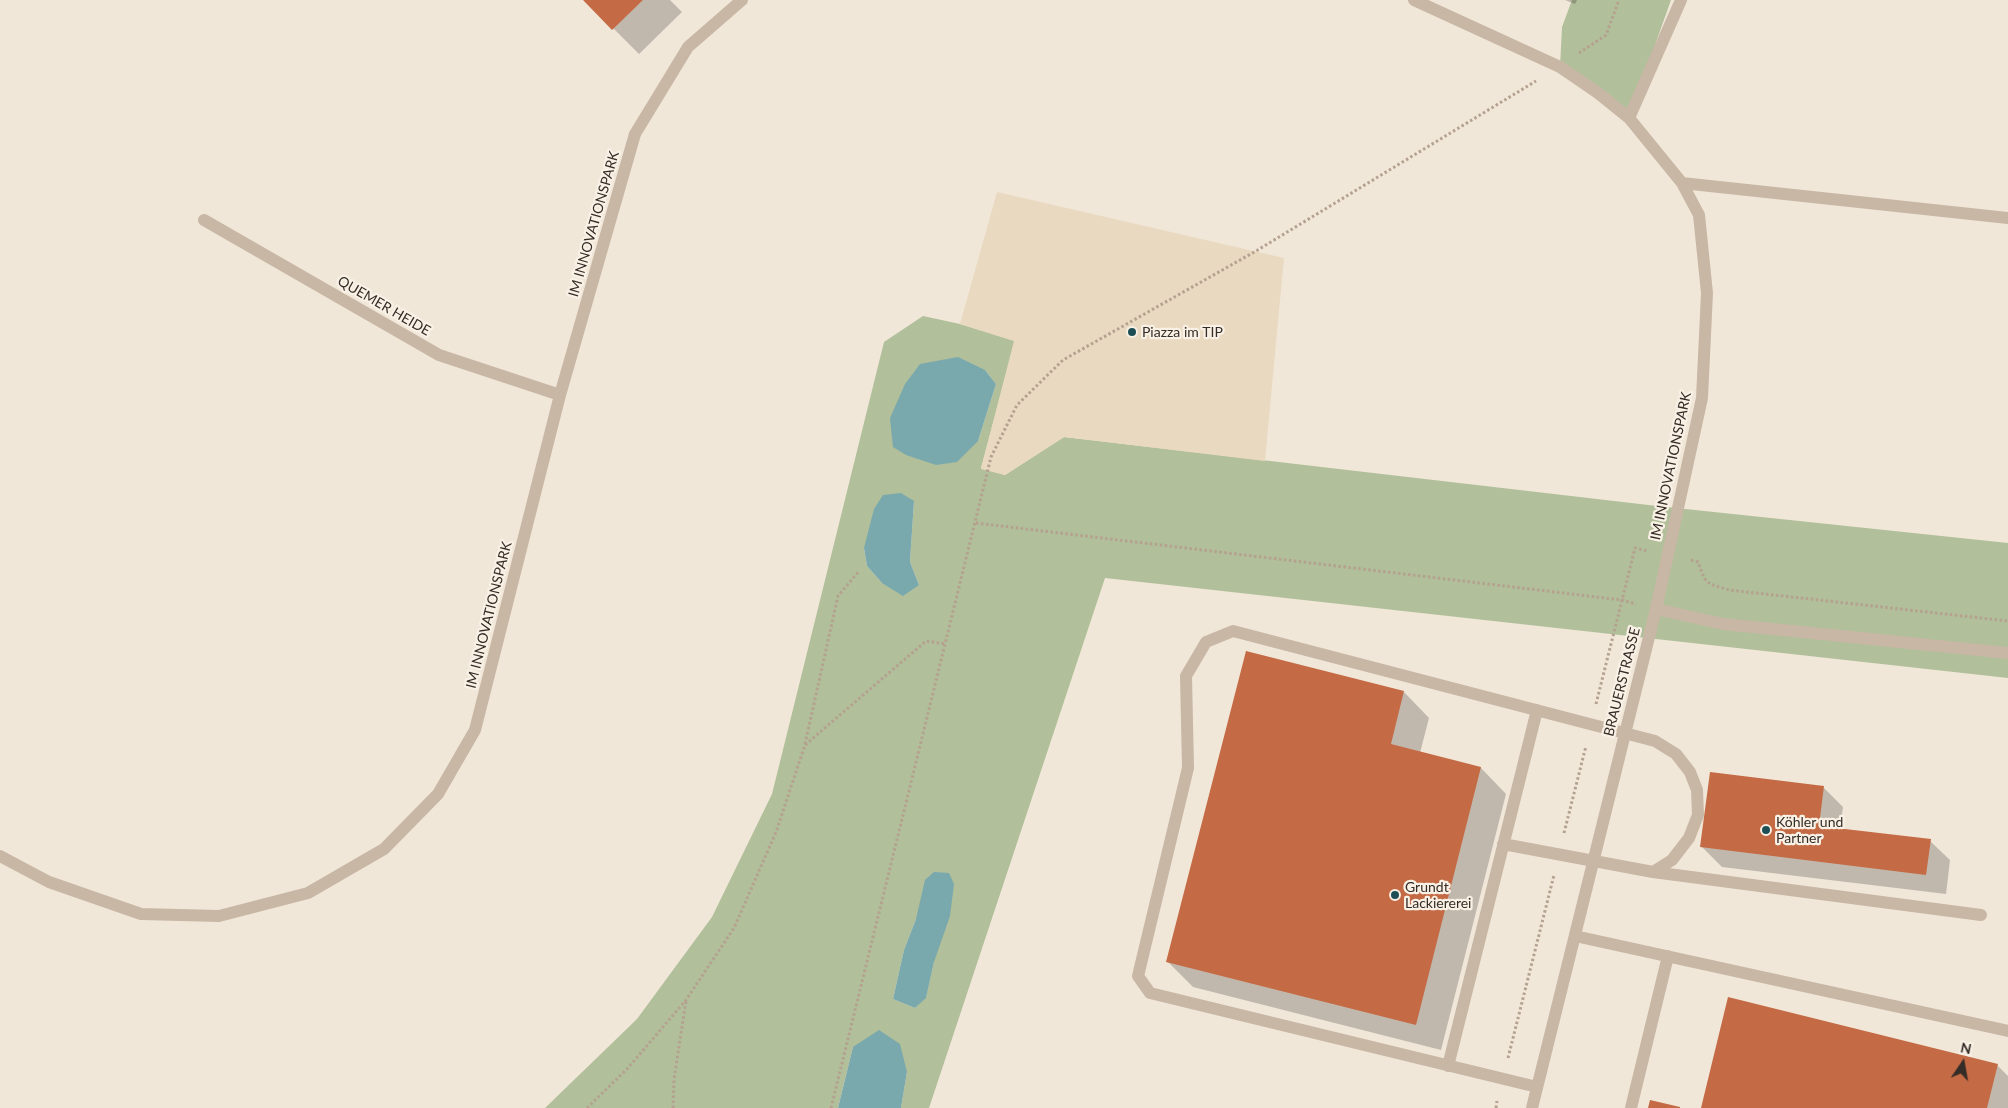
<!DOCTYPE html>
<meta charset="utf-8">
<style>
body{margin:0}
#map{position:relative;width:2008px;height:1108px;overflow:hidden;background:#f1e7d9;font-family:Lato,sans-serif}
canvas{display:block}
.north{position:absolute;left:1938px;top:1038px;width:50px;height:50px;-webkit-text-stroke:4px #f9f1e5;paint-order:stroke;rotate:12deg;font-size:14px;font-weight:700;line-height:20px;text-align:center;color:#342c26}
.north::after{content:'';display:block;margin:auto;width:18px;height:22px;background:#342c26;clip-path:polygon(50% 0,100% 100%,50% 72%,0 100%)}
</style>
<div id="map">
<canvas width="2008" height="1108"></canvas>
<div class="north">N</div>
</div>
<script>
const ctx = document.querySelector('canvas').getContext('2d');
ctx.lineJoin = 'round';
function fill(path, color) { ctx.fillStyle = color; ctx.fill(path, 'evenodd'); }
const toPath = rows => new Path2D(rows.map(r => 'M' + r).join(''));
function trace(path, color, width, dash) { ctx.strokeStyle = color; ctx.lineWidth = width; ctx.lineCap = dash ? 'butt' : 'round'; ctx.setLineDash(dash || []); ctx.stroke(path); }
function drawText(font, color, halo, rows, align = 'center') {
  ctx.font = font + ' Lato,sans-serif'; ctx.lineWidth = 4.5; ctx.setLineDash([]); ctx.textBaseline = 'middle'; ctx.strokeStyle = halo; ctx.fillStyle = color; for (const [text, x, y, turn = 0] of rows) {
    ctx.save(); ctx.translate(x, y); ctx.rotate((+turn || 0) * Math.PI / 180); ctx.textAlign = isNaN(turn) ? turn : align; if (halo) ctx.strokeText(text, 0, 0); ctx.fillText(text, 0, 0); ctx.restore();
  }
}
fill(toPath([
 [1572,0,1671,0,1629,118,1560,67,1562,27],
 [923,316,960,324,1015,341,981,468,1005,475,1064,437,1657,506,2008,543,2008,678,1105,578,929,1108,901,1108,907,1072,853,1047,838,1108,545,1108,637,1019,712,917,772,794,884,342],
 [985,370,996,384,978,441],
 [914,501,910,562,919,585,882,583,867,566,864,548],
 [916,919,934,962,926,997,915,1008,893,999,904,950]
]), '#b1bf9a');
fill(toPath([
 [997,192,1284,258,1265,461,1064,437,1005,475,981,469,1014,341,960,324]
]), '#e9d9c0');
fill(toPath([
 [958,357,985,370,996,384,978,441,957,462,936,465,906,455,893,447,890,418,905,384,920,364],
 [901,493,914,501,910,562,919,585,903,596,882,583,867,566,864,548,874,509,883,495],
 [934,872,949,873,954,884,950,916,934,962,926,998,915,1008,893,999,904,950,916,919,925,880],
 [879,1030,900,1044,907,1072,901,1108,838,1108,853,1047]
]), '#79a8ad');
fill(toPath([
 [585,0,670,0,682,12,639,54],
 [1565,0,1577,0,1575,4],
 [1404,692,1429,718,1420,753,1481,768,1506,794,1441,1050,1193,987,1167,961],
 [1823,787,1843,807,1840,830,1930,841,1950,860,1946,894,1722,867,1702,847],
 [1997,1065,2008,1076,2008,1108,1702,1108]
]), '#0003');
fill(toPath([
 [583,0,643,0,612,30],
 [1246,651,1404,691,1391,744,1481,767,1416,1025,1166,962],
 [1710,772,1824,786,1819,826,1931,839,1926,875,1700,847],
 [1728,997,1998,1064,1987,1108,1701,1108],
 [1650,1100,1680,1107,1680,1108,1648,1108]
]), '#c46a44');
trace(toPath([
 [1579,53,1606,35,1619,0],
 [976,523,1622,600,1636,604],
 [1691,560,1698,562,1704,578,1710,584,1729,590,2008,621],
 [1596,704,1635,548,1647,551],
 [805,744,838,596,859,571],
 [1564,833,1586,746],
 [1508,1058,1554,875],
 [587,1108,627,1069,686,1000,734,928,776,832,805,745,926,641,946,644],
 [673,1108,674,1079,686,1001],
 [831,1108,991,457,1017,405,1063,360,1256,251,1536,81],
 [1496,1108,1497,1101]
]), '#b4a190', 3, [2.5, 2.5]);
trace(toPath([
 [1414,0,1560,67,1598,93,1629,118,1682,183,1699,215,1707,293,1702,398,1656,609,1532,1108],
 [1629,118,1681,0],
 [1682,183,2008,218],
 [204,220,439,355,560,395],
 [1656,609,1723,624,2008,653],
 [1503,844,1653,872,1672,860,1689,838,1698,815,1697,790,1690,772,1676,754,1655,741,1233,631,1206,642,1186,676,1188,768,1138,976,1150,993,1537,1087],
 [0,856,49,882,141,914,219,916,308,893,384,849,438,794,475,730,560,395,635,134,688,47,742,0],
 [1653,872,1981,915],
 [1575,936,2008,1031],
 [1448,1066,1537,710],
 [1631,1108,1668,956]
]), '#c8b7a5', 12);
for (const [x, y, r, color] of [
 [1132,332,5,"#1d4e55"],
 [1766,830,5,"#1d4e55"],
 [1395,895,5,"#1d4e55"]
]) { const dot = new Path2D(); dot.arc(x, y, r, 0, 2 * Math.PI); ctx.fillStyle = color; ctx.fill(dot); trace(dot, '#f9f1e5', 2); }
drawText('14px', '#342c26', '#f9f1e5', [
 ["IM INNOVATIONSPARK",594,224,-74],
 ["QUEMER HEIDE",384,306,30],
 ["IM INNOVATIONSPARK",1671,466,-78],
 ["IM INNOVATIONSPARK",489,615,-76],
 ["BRAUERSTRASSE",1622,682,-76]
]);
drawText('14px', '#342c26', '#f9f1e5', [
 ["Piazza im TIP",1142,332],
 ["Köhler und",1776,822],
 ["Partner",1776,838],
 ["Grundt",1405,887],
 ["Lackiererei",1405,903]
], 'left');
</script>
